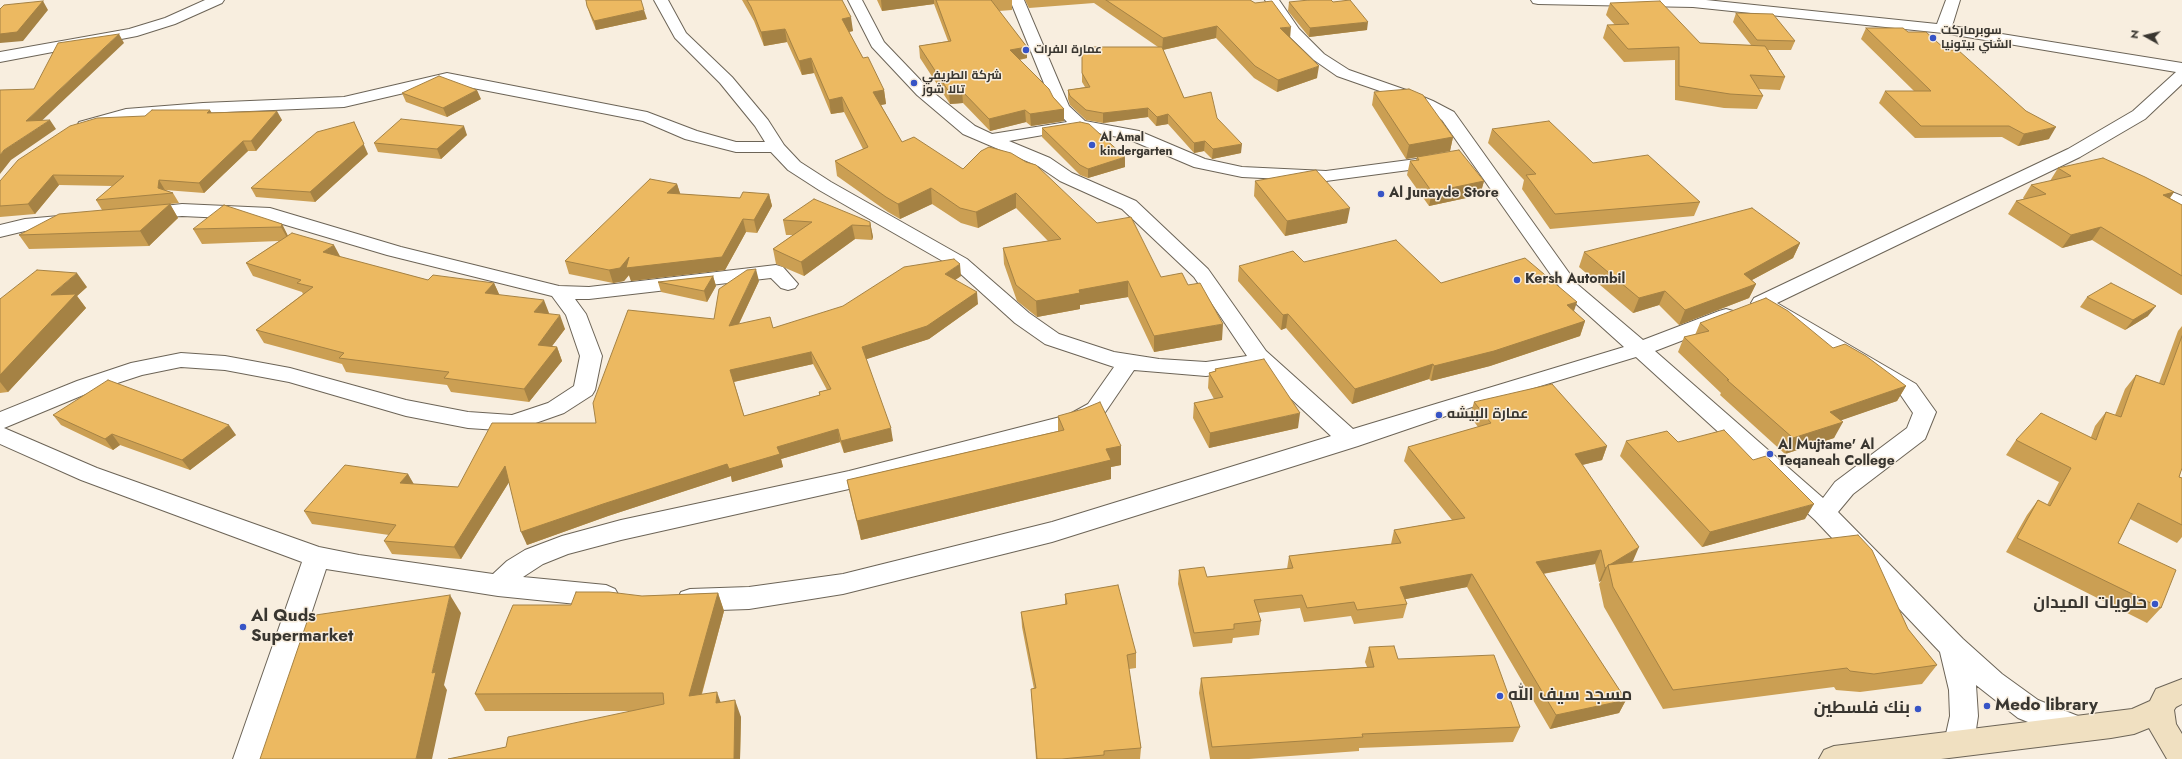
<!DOCTYPE html>
<meta charset="utf-8">
<style>
body{margin:0}
#map{position:relative;width:2182px;height:759px;overflow:hidden;background:#f8eedf;font-family:Jost,sans-serif}
canvas{display:block}
.north{position:absolute;left:2126px;top:16px;width:40px;height:40px;-webkit-text-stroke:3px #f8eedf;paint-order:stroke;rotate:278deg;font-size:11px;font-weight:700;line-height:16px;text-align:center;color:#393630}
.north::after{content:'';display:block;margin:auto;width:14px;height:18px;background:#393630;clip-path:polygon(50% 0,100% 100%,50% 72%,0 100%)}
</style>
<div id="map">
<canvas width="2182" height="759"></canvas>
<div class="north">N</div>
</div>
<script>
const ctx = document.querySelector('canvas').getContext('2d');
ctx.lineJoin = 'round';
const toPath = rows => new Path2D(rows.map(r => 'M' + r).join(''));
function trace(path, color, width, dash) { ctx.strokeStyle = color; ctx.lineWidth = width; ctx.lineCap = dash ? 'butt' : 'round'; ctx.setLineDash(dash || []); ctx.stroke(path); }
function fill(path, color) { ctx.fillStyle = color; ctx.fill(path, 'evenodd'); }
function drawText(font, color, halo, rows, align = 'center') {
  ctx.font = font + ' Jost,Cairo,sans-serif'; ctx.lineWidth = 3; ctx.setLineDash([]); ctx.textBaseline = 'middle'; ctx.strokeStyle = halo; ctx.fillStyle = color; for (const [text, x, y, turn = 0] of rows) {
    ctx.save(); ctx.translate(x, y); ctx.rotate((+turn || 0) * Math.PI / 180); ctx.textAlign = isNaN(turn) ? turn : align; if (halo) ctx.strokeText(text, 0, 0); ctx.fillText(text, 0, 0); ctx.restore();
  }
}
const street = toPath([
 [205,0,224,0,222,3,175,24,137,36,0,62,0,52,129,29,165,18,205,0],
 [654,0,668,0,686,33,732,77,768,120,784,145,800,162,831,182,967,259,1029,313,1059,334,1114,352,1159,359,1206,362,1247,356,1194,277,1122,209,1060,181,1038,166,963,134,917,95,872,47,848,0,862,0,884,42,929,89,975,126,992,134,1067,122,1054,108,1010,0,1024,0,1069,106,1085,121,1139,131,1205,159,1242,167,1326,171,1439,156,1445,157,1448,161,1445,165,1439,166,1326,181,1242,177,1194,167,1128,139,1077,129,1009,141,1050,158,1072,173,1136,201,1208,269,1266,351,1353,429,1624,347,1563,292,1442,120,1421,107,1397,97,1337,76,1314,60,1288,35,1265,0,1279,0,1299,29,1324,54,1349,70,1409,91,1433,101,1454,112,1577,284,1643,340,1719,311,1726,309,1733,311,1736,316,1733,321,1655,351,1823,498,1835,482,1907,428,1913,413,1900,394,1754,308,1751,303,1754,298,2068,149,2133,111,2176,72,1943,33,1693,7,1538,4,1533,3,1531,0,1706,0,1937,24,1946,0,1960,0,1952,26,2182,63,2182,84,2145,119,2080,157,1777,303,1916,384,1936,412,1925,439,1853,494,1838,512,1963,639,2002,674,2038,700,2088,720,2093,729,2088,738,2078,742,2018,718,1976,685,1978,716,1974,743,1969,752,1959,756,1949,752,1944,743,1950,716,1949,690,1940,652,1815,520,1636,357,1481,404,1358,446,1052,542,843,594,749,609,690,611,681,608,677,600,681,592,690,589,749,587,843,574,1052,522,1331,436,1259,369,1206,376,1134,370,1104,414,1083,427,849,489,621,540,568,554,543,564,523,577,606,585,615,589,619,596,615,603,606,607,498,596,326,569,263,759,233,759,302,562,81,480,0,444,0,412,77,381,131,363,181,353,225,356,290,368,406,400,468,412,512,415,548,403,574,386,580,356,566,315,552,296,387,255,269,220,182,216,144,219,137,217,135,213,137,209,182,204,270,208,401,247,559,286,589,287,776,265,783,267,798,284,795,288,788,290,781,288,771,278,589,299,575,299,586,314,602,356,595,390,592,395,564,413,513,431,468,428,406,416,289,382,225,370,181,367,142,375,93,391,4,428,97,468,319,547,359,555,493,574,507,561,525,550,562,536,621,520,849,471,1068,415,1088,404,1114,367,1045,344,1015,323,953,267,819,190,788,170,771,152,736,152,685,139,643,121,447,83,344,107,203,113,127,119,85,131,79,130,77,126,79,122,126,109,203,103,344,97,447,73,647,112,697,131,736,142,765,142,755,126,720,83,675,38,654,0],
 [2143,180,2182,196,2182,209,2137,189,2134,185,2137,181,2143,180],
 [70,215,77,217,79,221,77,225,25,231,0,237,0,225,25,219,70,215]
]);
const secondary = toPath([
 [2182,679,2182,704,2176,707,2174,710,2176,724,2182,734,2182,759,2167,759,2149,728,2134,734,2111,738,1941,759,1819,759,1824,750,1834,746,2132,709,2150,701,2156,689,2182,679]
]);
trace(street, '#6c6457', 2);
trace(secondary, '#6c6457', 2);
fill(street, '#fff');
fill(secondary, '#f0e0c1');
fill(toPath([
 [742,0,842,0,853,31,849,32,863,58,884,90,886,104,881,105,902,142,963,169,1097,223,1161,277,1188,285,1222,340,1154,352,1128,297,1080,305,1080,309,1037,317,1017,301,1004,264,1003,248,1048,241,1016,208,978,228,961,223,932,204,900,219,888,212,837,176,835,161,863,149,844,112,831,114,814,73,802,75,787,42,764,46,754,21],
 [877,0,1012,0,1012,10,999,11,1027,47,1027,58,1020,60,1064,109,1064,121,1031,126,1026,122,990,131,963,103,950,104,920,58,919,46,948,41,934,4,882,11],
 [1025,0,1250,0,1290,38,1317,78,1277,92,1254,78,1216,38,1163,50,1184,98,1217,118,1241,153,1212,159,1204,151,1194,153,1168,124,1156,126,1148,117,1103,123,1086,120,1070,105,1068,99,1068,90,1085,87,1082,82,1082,47,1158,47,1094,3,1029,8],
 [1289,2,1333,2,1367,30,1309,37,1288,11],
 [1610,3,1700,43,1751,45,1733,22,1736,13,1795,41,1791,50,1768,50,1785,77,1780,90,1758,89,1763,96,1757,109,1724,108,1675,100,1675,60,1624,62,1603,38,1607,25,1615,25,1606,15],
 [587,6,647,19,596,30,590,15],
 [1866,28,1908,32,1946,50,2049,139,2018,146,2002,137,1915,138,1879,103,1885,91,1914,91,1861,39],
 [1374,92,1453,137,1450,151,1428,155,1484,181,1480,195,1429,206,1407,175,1410,161,1416,160,1417,157,1406,159,1372,105],
 [402,93,481,99,447,117,406,102],
 [212,113,282,120,256,151,248,151,204,193,165,190,173,193,179,203,170,204,178,218,149,246,29,249,19,235,102,210,96,200,113,186,59,185,35,214,0,217,0,181],
 [1042,128,1125,167,1088,178,1080,175,1042,137],
 [1492,129,1700,202,1694,216,1550,229,1522,189,1524,180,1488,143],
 [467,135,441,159,378,152,374,143],
 [368,154,315,202,256,197,251,188],
 [2058,168,2174,192,2170,198,2182,205,2182,295,2181,295,2092,240,2062,248,2008,214,2016,201,2024,199,2023,198,2031,185,2050,181],
 [1255,181,1347,223,1285,236,1254,196],
 [677,184,680,194,740,198,769,194,772,206,757,233,746,232,725,270,631,281,629,275,624,281,613,283,569,274,565,261],
 [783,220,870,222,873,237,872,240,855,239,804,276,776,264,773,249,793,235,786,235],
 [282,224,288,236,340,257,428,280,494,283,499,295,549,313,549,314,565,329,552,346,557,347,562,361,529,402,451,392,447,385,346,372,342,364,264,343,256,330,303,294,302,292,253,276,246,263,279,241,202,244,193,229],
 [1800,243,1793,258,1752,280,1756,284,1749,298,1679,325,1659,305,1633,313,1579,267,1584,252],
 [1304,262,1441,283,1577,302,1573,311,1585,321,1580,336,1490,366,1431,381,1429,379,1352,404,1286,328,1281,330,1238,281,1239,266],
 [713,276,716,286,707,302,661,292,658,282],
 [961,276,955,280,978,304,929,339,866,359,893,441,844,453,840,442,781,459,783,467,732,482,731,476,608,516,527,545,509,482,461,559,392,554,384,541,389,535,312,524,304,511,408,474,413,484,458,487,596,423,714,319,759,281,739,324,773,328],
 [813,364,827,390,819,392,820,395,744,416,734,382],
 [87,287,77,296,86,308,8,392,0,393,0,299],
 [2087,297,2148,316,2125,330,2080,307],
 [1700,323,1833,348,1906,386,1897,401,1841,420,1834,438,1785,454,1720,395,1721,393,1678,352,1684,337,1695,335],
 [2182,326,2182,468,2179,477,2182,478,2182,537,2177,543,2130,519,2118,543,2161,608,2147,623,2006,552,2027,515,2038,500,2047,505,2059,482,2006,455,2016,440,2091,437,2095,426,2106,412,2115,415,2125,389,2136,375,2159,383,2178,331],
 [1215,369,1298,428,1209,448,1193,418,1194,403,1214,399,1208,388,1209,373,1215,371],
 [1474,402,1607,446,1602,460,1582,465,1633,561,1631,562,1908,629,1937,665,1922,684,1860,692,1836,690,1834,687,1663,709,1604,607,1599,584,1601,581,1599,582,1595,564,1543,574,1626,700,1619,713,1550,729,1467,587,1405,599,1407,604,1403,618,1354,624,1351,616,1304,622,1300,608,1258,613,1261,621,1259,635,1233,638,1232,643,1193,647,1178,584,1179,570,1207,577,1287,569,1289,556,1391,544,1394,530,1452,520,1404,461,1408,447,1478,427,1470,416],
 [53,415,236,435,190,470,120,445,113,450,61,425],
 [1058,416,1121,446,1121,465,1111,467,1111,479,861,540,851,499,847,480,1058,431],
 [1626,441,1678,442,1805,519,1702,547,1620,456],
 [718,593,724,611,702,694,720,702,741,717,740,759,448,759,506,747,632,711,485,711,475,694,571,605,642,596],
 [1065,594,1136,653,1136,668,1129,669,1141,748,1140,759,1036,759,1031,689,1034,689,1022,627,1021,612,1065,605],
 [1369,647,1398,659,1520,727,1513,742,1359,748,1359,751,1249,759,1210,759,1199,693,1201,678,1367,667,1365,662]
]), '#cb9f53');
fill(toPath([
 [881,0,934,0,934,4,882,11],
 [43,1,48,10,23,41,0,43,0,34],
 [644,10,647,19,596,30,594,21],
 [851,17,853,31,844,33,842,19],
 [1368,22,1367,30,1309,37,1310,28],
 [1217,26,1216,38,1162,50,1163,38],
 [1291,27,1290,39,1280,28],
 [785,29,787,42,764,46,761,32],
 [119,34,124,43,32,130,26,121],
 [1027,47,1027,58,1010,61,1010,50],
 [811,58,814,73,802,75,799,61],
 [1319,66,1317,78,1277,92,1278,80],
 [477,90,481,99,447,117,443,108],
 [884,90,886,104,875,106,873,92],
 [962,91,963,103,950,104,949,92],
 [842,97,844,112,831,114,829,100],
 [1148,108,1148,117,1103,123,1103,113],
 [1064,109,1064,121,1031,126,1030,114],
 [210,110,216,120,207,113],
 [1025,110,1026,122,990,131,989,119],
 [277,111,282,120,256,151,251,141],
 [1168,114,1168,124,1156,126,1157,117],
 [50,120,56,129,11,160,0,174,0,155,4,150],
 [354,122,368,154,315,202,310,192],
 [464,126,467,135,441,159,437,149],
 [2056,127,2049,139,2018,146,2024,134],
 [1453,137,1450,151,1406,159,1409,145],
 [243,141,248,151,204,193,199,183],
 [1205,141,1204,151,1194,153,1194,143],
 [1242,144,1241,153,1212,159,1213,149],
 [1125,157,1125,167,1088,178,1088,169],
 [53,175,59,185,35,214,28,204],
 [159,180,165,190,158,188],
 [1484,181,1480,195,1429,206,1432,192],
 [677,184,681,196,667,193],
 [931,188,932,204,900,219,898,204],
 [2174,192,2164,206,2163,195],
 [1016,193,1016,208,978,228,976,212],
 [769,194,772,206,757,233,754,220],
 [170,204,178,218,149,246,140,231],
 [1350,208,1347,223,1285,236,1287,221],
 [743,219,746,232,725,270,631,281,629,275,624,281,613,283,609,270,629,257],
 [870,222,873,237,872,240,870,226],
 [282,224,289,238,289,241,281,227],
 [852,225,855,239,804,276,801,262],
 [2101,227,2092,240,2062,248,2071,235],
 [1800,243,1793,258,1737,288,1744,274],
 [334,245,341,258,323,252],
 [960,264,961,276,946,286,945,274],
 [756,269,759,281,732,338,729,326],
 [77,273,87,287,77,296,86,308,8,392,0,382,0,375,51,295],
 [713,276,716,286,707,302,704,291],
 [1128,281,1128,297,1080,305,1080,309,1037,317,1036,301,1079,290],
 [494,283,500,296,485,293],
 [1756,284,1749,298,1679,325,1685,310],
 [1665,291,1659,305,1633,313,1639,298],
 [977,292,978,304,929,339,864,360,862,347],
 [544,300,549,313,540,326,534,312],
 [1577,302,1572,317,1567,305],
 [2156,306,2148,316,2125,330,2133,320],
 [1288,314,1286,328,1281,330,1283,315],
 [560,315,565,329,543,358,538,345],
 [1585,321,1580,336,1490,366,1431,381,1434,366],
 [1223,324,1222,340,1154,352,1154,336],
 [557,347,562,361,529,402,524,389],
 [811,352,813,364,733,382,730,370],
 [1433,364,1429,379,1352,404,1355,389],
 [1906,386,1897,401,1822,427,1830,412],
 [1300,413,1298,428,1209,448,1210,433],
 [1843,422,1834,438,1785,454,1793,438],
 [229,425,236,435,190,470,182,460],
 [891,428,893,441,844,453,841,441],
 [838,429,840,442,781,459,783,467,732,482,731,476,608,516,527,545,521,532,603,504,777,447],
 [112,434,120,445,113,450,105,439],
 [1121,446,1121,465,1111,467,1111,479,861,540,857,521,1106,449],
 [1607,446,1602,460,1570,468,1575,454],
 [505,466,511,479,461,559,454,547],
 [408,474,415,486,400,483],
 [1814,504,1805,519,1702,547,1710,532],
 [1639,547,1633,561,1610,575,1608,566],
 [1601,550,1595,564,1530,576,1536,562],
 [1607,567,1601,581,1599,582,1605,568],
 [1472,574,1467,587,1396,601,1400,587],
 [718,593,724,611,696,714,689,696],
 [450,595,461,613,444,685,447,690,432,759,416,759,432,673],
 [717,692,723,709,716,703],
 [735,700,741,717,740,759,734,759],
 [1626,700,1619,713,1550,729,1556,715]
]), '#a58244');
const building = toPath([
 [586,0,641,0,644,10,594,21,587,6,586,0],
 [747,0,842,0,851,17,842,19,863,58,868,57,884,90,873,92,902,142,914,137,963,169,981,151,989,147,1011,153,1026,162,1036,165,1097,223,1131,217,1161,277,1182,273,1188,285,1200,283,1223,324,1154,336,1128,281,1079,290,1080,293,1036,301,1016,285,1003,248,1061,239,1016,193,976,212,960,208,931,188,898,204,886,197,835,161,868,147,842,97,829,100,811,58,799,61,785,29,761,32,751,7,747,0],
 [936,0,992,0,991,0,1027,47,1010,50,1049,89,1053,97,1064,109,1030,114,1025,110,989,119,962,91,949,92,919,46,951,41,936,0],
 [1106,0,1250,0,1255,3,1272,1,1291,27,1280,28,1319,66,1278,80,1255,66,1217,26,1163,38,1106,0],
 [1309,0,1331,0,1333,2,1350,0,1368,22,1310,28,1289,2,1309,0],
 [43,1,17,32,0,34,0,9,4,5,43,1],
 [1660,1,1700,43,1765,46,1785,77,1750,75,1763,96,1730,94,1679,86,1679,47,1628,49,1607,25,1629,24,1610,3,1660,1],
 [1736,13,1773,14,1795,41,1757,40,1736,13],
 [1866,28,1903,28,1908,32,1926,32,1946,50,1958,50,2026,111,2056,127,2024,134,2009,126,1921,126,1885,91,1931,91,1866,28],
 [119,34,26,121,50,120,4,150,0,155,0,90,34,89,58,43,119,34],
 [1082,47,1162,47,1184,98,1211,92,1217,118,1242,144,1213,149,1205,141,1194,143,1168,114,1157,117,1148,108,1103,113,1086,110,1070,96,1068,90,1090,87,1082,73,1082,47],
 [439,76,477,90,443,108,402,93,439,76],
 [1409,89,1423,95,1453,137,1409,145,1374,92,1409,89],
 [152,110,210,110,207,113,277,111,251,141,243,141,199,183,159,180,158,188,173,193,96,200,124,176,53,175,28,204,0,206,0,181,18,160,70,126,97,118,145,116,152,110],
 [401,119,464,126,437,149,374,143,401,119],
 [1549,121,1593,163,1648,155,1700,202,1555,214,1526,175,1536,174,1492,129,1549,121],
 [354,122,364,144,310,192,251,188,317,132,354,122],
 [1080,122,1089,124,1125,157,1088,169,1080,165,1042,128,1080,122],
 [1459,150,1484,181,1432,192,1410,161,1419,160,1417,157,1459,150],
 [2103,158,2145,177,2174,192,2163,195,2182,205,2182,276,2101,227,2071,235,2016,201,2046,194,2031,185,2071,176,2058,168,2103,158],
 [1316,170,1350,208,1287,221,1255,181,1316,170],
 [650,179,677,184,667,193,740,198,743,192,769,194,754,220,743,219,722,257,626,268,629,257,620,268,609,270,565,261,650,179],
 [814,199,870,222,870,226,852,225,801,262,773,249,812,222,783,220,814,199],
 [170,204,140,231,19,235,59,214,170,204],
 [224,205,282,224,281,227,193,229,224,205],
 [1752,208,1800,243,1744,274,1756,284,1685,310,1665,291,1639,298,1584,252,1752,208],
 [292,233,334,245,323,252,428,280,433,275,494,283,485,293,544,300,534,312,560,315,538,345,557,347,524,389,444,378,449,372,339,358,344,353,256,330,313,287,297,283,301,280,246,263,292,233],
 [1396,240,1441,283,1525,258,1577,302,1567,305,1585,321,1494,351,1434,366,1433,364,1355,389,1288,314,1283,315,1239,266,1293,251,1304,262,1396,240],
 [954,259,960,264,945,274,977,292,927,326,862,347,891,428,841,441,838,429,777,447,780,454,729,469,727,464,603,504,521,532,505,466,454,547,384,541,396,525,304,511,345,465,408,474,400,483,458,487,492,423,596,423,593,403,628,310,714,319,719,289,747,270,756,269,729,326,770,317,773,328,843,306,904,267,954,259],
 [811,352,831,389,819,392,820,395,744,416,730,370,811,352],
 [37,270,77,273,51,295,76,294,0,375,0,299,37,270],
 [713,276,704,291,658,282,713,276],
 [2111,283,2156,306,2133,320,2087,297,2111,283],
 [1766,298,1788,311,1833,348,1845,344,1866,356,1906,386,1830,412,1843,422,1793,438,1727,380,1729,380,1684,337,1709,331,1700,323,1766,298],
 [2182,336,2182,468,2179,477,2182,478,2182,525,2138,503,2118,543,2176,570,2161,608,2017,538,2038,500,2050,506,2071,468,2016,440,2041,413,2096,440,2106,412,2121,417,2136,375,2164,385,2182,336],
 [1264,359,1300,413,1210,433,1194,403,1223,397,1209,373,1216,371,1215,369,1264,359],
 [108,380,229,425,182,460,112,434,105,439,53,415,108,380],
 [1552,384,1607,446,1575,454,1639,547,1611,564,1608,565,1607,567,1605,568,1601,550,1536,562,1626,700,1556,715,1472,574,1400,587,1407,604,1357,610,1354,602,1307,608,1302,595,1254,600,1261,621,1234,624,1234,629,1194,633,1179,570,1204,567,1207,577,1293,568,1289,556,1401,543,1394,530,1465,518,1408,447,1491,423,1474,402,1552,384],
 [1100,402,1121,446,1106,449,1111,460,857,521,847,480,1064,430,1058,416,1083,409,1100,402],
 [1724,430,1753,460,1766,456,1814,504,1710,532,1626,441,1667,431,1678,442,1724,430],
 [1858,535,1872,550,1908,629,1937,665,1874,674,1850,671,1847,668,1673,690,1613,587,1608,565,1858,535],
 [1118,585,1136,653,1127,655,1141,748,1104,751,1104,755,1062,759,1037,759,1031,689,1036,688,1021,612,1067,604,1065,594,1118,585],
 [576,592,609,592,642,596,718,593,689,696,717,692,716,703,735,700,734,759,448,759,506,747,508,737,664,704,663,693,475,694,513,605,571,605,576,592],
 [450,595,432,673,436,672,416,759,260,759,309,616,450,595],
 [1394,646,1398,659,1494,655,1520,727,1362,734,1363,737,1212,747,1201,678,1374,667,1369,647,1394,646]
]);
fill(building, '#ecb961');
trace(building, '#a58244', 1);
for (const [x, y, r, color] of [
 [1933,38,4,"#3754c6"],
 [1026,50,4,"#3754c6"],
 [914,83,4,"#3754c6"],
 [1092,145,4,"#3754c6"],
 [1381,194,4,"#3754c6"],
 [1517,280,4,"#3754c6"],
 [1439,415,4,"#3754c6"],
 [1770,454,4,"#3754c6"],
 [2155,604,4,"#3754c6"],
 [243,627,4,"#3754c6"],
 [1500,696,4,"#3754c6"],
 [1987,706,4,"#3754c6"],
 [1918,709,4,"#3754c6"]
]) { const dot = new Path2D(); dot.arc(x, y, r, 0, 2 * Math.PI); ctx.fillStyle = color; ctx.fill(dot); trace(dot, '#f8eedf', 1.5); }
drawText('bold 12px', '#393630', '#f8eedf', [
 ["سوبرماركت",1941,31],
 ["الشني بيتونيا",1941,45],
 ["عمارة الفرات",1034,50],
 ["شركة الطريفي",922,76],
 ["تالا شوز",922,90],
 ["Al Amal",1100,138],
 ["kindergarten",1100,152]
], 'left');
drawText('bold 14px', '#393630', '#f8eedf', [
 ["Al Junayde Store",1389,194],
 ["Kersh Autombil",1525,280],
 ["عمارة البيشه",1447,415],
 ["Al Mujtame' Al",1778,446],
 ["Teqaneah College",1778,462]
], 'left');
drawText('bold 17px', '#393630', '#f8eedf', [
 ["حلويات الميدان",2147,604,"right"],
 ["Al Quds",251,617],
 ["Supermarket",251,637],
 ["مسجد سيف الله",1508,696],
 ["Medo library",1995,706],
 ["بنك فلسطين",1910,709,"right"]
], 'left');
</script>
